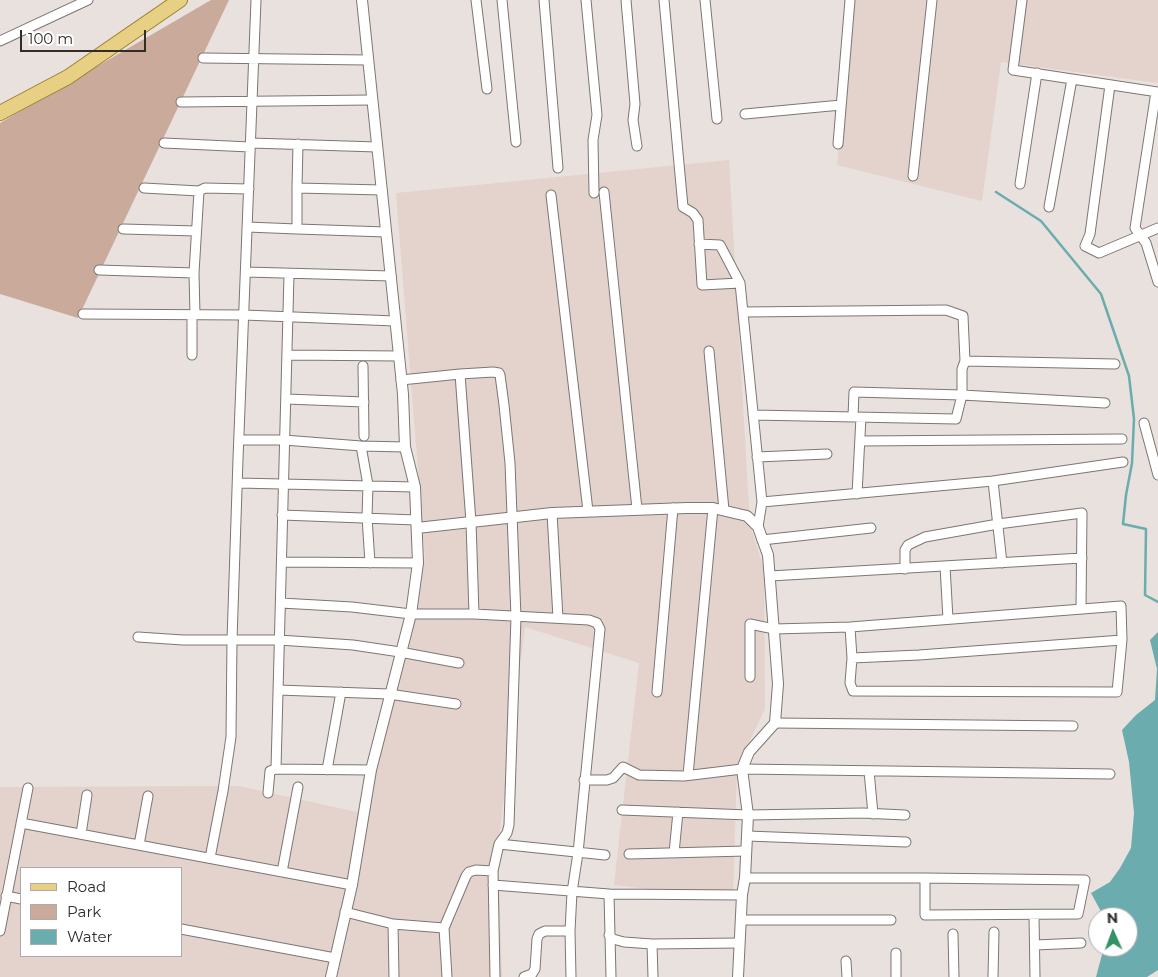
<!DOCTYPE html>
<style>
body{margin:0}
#map{position:relative;width:1158px;height:977px;overflow:hidden;background:#e9e1dd;font-family:Montserrat,sans-serif}
canvas{display:block}
.legend{position:absolute;left:20px;top:867px;width:162px;height:90px;box-sizing:border-box;background:#fff;border:1px solid #acabaa;margin:0;padding:6px 9px;list-style:none;font-size:15px;color:#2f2c2a}
.legend li{display:flex;align-items:center;gap:10px;height:25px}
.legend b{width:25px;border:1px solid #acabaa}
.north{position:absolute;left:1088px;top:907px;width:50px;height:50px;box-sizing:border-box;background:#fff;border:1px solid #acabaa;border-radius:50%;rotate:358deg;font-size:14px;font-weight:700;line-height:20px;text-align:center;color:#2f2c2a}
.north::after{content:'';display:block;margin:auto;width:18px;height:22px;background:#339067;clip-path:polygon(50% 0,100% 100%,50% 72%,0 100%)}
.scale{position:absolute;left:20px;top:30px;width:126px;height:22px;box-sizing:border-box;border:2px solid #2f2c2a;border-top:0;padding-left:6px;font-size:15px;line-height:18px;white-space:nowrap;color:#2f2c2a;-webkit-text-stroke:4px #fff;paint-order:stroke}
</style>
<div id="map">
<canvas width="1158" height="977"></canvas>
<ul class="legend">
<li><b style="height:6px;background:#e7cf84"></b>Road</li>
<li><b style="height:14px;background:#c9aa9b"></b>Park</li>
<li><b style="height:14px;background:#6bacae"></b>Water</li>
</ul>
<div class="north">N</div>
<div class="scale">100 m</div>
</div>
<script>
const ctx = document.querySelector('canvas').getContext('2d');
ctx.lineJoin = 'round';
function fill(path, color) { ctx.fillStyle = color; ctx.fill(path, 'evenodd'); }
const toPath = rows => new Path2D(rows.map(r => 'M' + r).join(''));
function trace(path, color, width, dash) { ctx.strokeStyle = color; ctx.lineWidth = width; ctx.lineCap = dash ? 'butt' : 'round'; ctx.setLineDash(dash || []); ctx.stroke(path); }
fill(toPath([
 [854,0,1158,0,1158,83,1001,62,982,201,837,165],
 [729,160,750,525,764,569,765,709,737,767,733,899,614,885,639,663,525,627,498,846,502,977,0,977,0,787,239,786,366,814,425,559,396,193],
 [21,868,181,868,181,956,21,956]
]), '#e3d3cc');
fill(toPath([
 [211,0,229,0,78,318,0,294,0,123]
]), '#c9aa9b');
fill(toPath([
 [1158,632,1158,970,1147,977,1096,977,1104,947,1128,947,1128,917,1104,917,1091,893,1110,882,1120,868,1131,848,1134,813,1129,762,1122,730,1136,715,1155,700,1157,669,1150,640]
]), '#6bacae');
trace(toPath([
 [996,192,1041,221,1101,294,1129,376,1134,419,1132,463,1126,495,1123,524,1146,529,1145,595,1158,602]
]), '#6bacae', 2.5);
const minor = toPath([
 [476,0,487,89],
 [502,0,516,142],
 [544,0,558,168],
 [586,0,597,115,593,140,594,193],
 [626,0,635,104,633,120,637,146],
 [664,0,683,207,693,213,698,220,702,285,740,283],
 [705,0,717,119],
 [1022,0,1013,70,1158,92],
 [0,41,88,0],
 [203,58,368,60],
 [1110,85,1090,234,1085,246,1099,253,1158,228],
 [1156,92,1135,228,1146,243,1158,282],
 [181,102,372,100],
 [745,114,841,105],
 [164,143,250,147],
 [251,143,377,147],
 [838,144,850,0],
 [913,176,932,0],
 [1020,184,1037,73],
 [144,188,199,191],
 [297,188,298,144],
 [382,190,297,188,297,229,386,232],
 [604,192,637,509],
 [551,195,588,511],
 [1049,207,1072,79],
 [247,227,297,229],
 [123,229,196,231],
 [699,244,720,245,740,283,762,502,758,527],
 [99,270,194,273],
 [246,272,391,276],
 [743,312,946,310,963,316,965,361,962,369,962,395,854,392,853,417],
 [83,314,244,315,395,321],
 [195,315,194,273,199,191,205,188,249,189],
 [709,351,724,510],
 [192,355,192,315],
 [287,355,399,356],
 [965,361,1115,364],
 [363,366,364,436],
 [460,374,471,522,474,614],
 [401,380,460,374,493,372,499,373,500,375,504,405,510,463,516,617,509,825,507,833,499,844,493,871,476,870,469,872,466,876,444,928],
 [286,399,364,402],
 [753,415,956,419,962,395,1105,403],
 [1144,423,1158,475],
 [239,440,284,440,361,446,405,447],
 [860,441,1122,439],
 [361,446,368,485,367,517,370,563],
 [757,457,827,454],
 [993,481,1002,563],
 [238,483,415,487],
 [857,494,861,417],
 [762,502,993,481,1123,462],
 [552,513,558,618],
 [282,515,416,520],
 [762,540,871,528],
 [282,562,418,563],
 [945,566,948,619],
 [905,569,905,550,908,545,925,537,998,524,1082,513,1081,609],
 [770,576,1082,558],
 [281,603,352,607,411,614,474,614,589,620,597,623,600,629,578,853,572,892,570,931,571,977],
 [138,637,183,640,279,640,353,645,400,652,459,663],
 [852,658,919,655,1122,640],
 [750,677,750,624,774,629,850,627,1121,606,1122,640,1117,692,853,691,850,683,852,658,850,627],
 [278,690,389,694,456,704],
 [657,692,673,508],
 [775,723,1073,726],
 [276,769,289,274],
 [327,770,341,692],
 [869,771,873,814],
 [688,775,713,508],
 [584,780,607,780,613,778,623,767,639,775,684,776,742,769,1110,774],
 [268,793,270,771,276,769,371,770],
 [622,810,748,815,863,813,905,815],
 [21,823,352,885],
 [81,834,87,795],
 [747,836,906,842],
 [499,844,605,855],
 [139,845,148,796],
 [674,853,678,812],
 [629,854,746,851],
 [210,858,223,791,231,737,232,640,238,459,256,0],
 [493,871,495,977],
 [282,872,298,787],
 [745,878,925,878,1085,880,1078,914,925,915,925,878],
 [493,885,609,894],
 [6,896,21,899],
 [345,912,393,924,444,928,447,977],
 [1034,915,1035,977],
 [741,920,891,920],
 [393,924,394,977],
 [181,929,335,958],
 [0,931,28,788],
 [953,934,954,977],
 [609,935,613,939,624,942,652,944,739,943],
 [652,944,653,977],
 [1035,945,1081,943],
 [896,953,896,977],
 [846,961,847,977],
 [524,977,532,974,535,969,537,939,539,934,545,931,570,931],
 [611,977,609,894,742,895],
 [993,977,994,932]
]);
const tertiary = toPath([
 [417,528,552,513,687,508,713,508,747,516,758,527,768,555,778,684,775,723,749,752,742,769,748,815,745,878,742,895,738,977],
 [331,977,352,885,371,770,411,614,418,563,415,487,405,447,403,394,362,0]
]);
const primary = toPath([
 [0,113,68,77,180,0]
]);
trace(minor, '#7d7672', 11);
trace(tertiary, '#7d7672', 12);
trace(primary, '#9c812f', 16);
trace(minor, '#fff', 9);
trace(tertiary, '#fff', 10);
trace(primary, '#e7cf84', 14);
</script>
